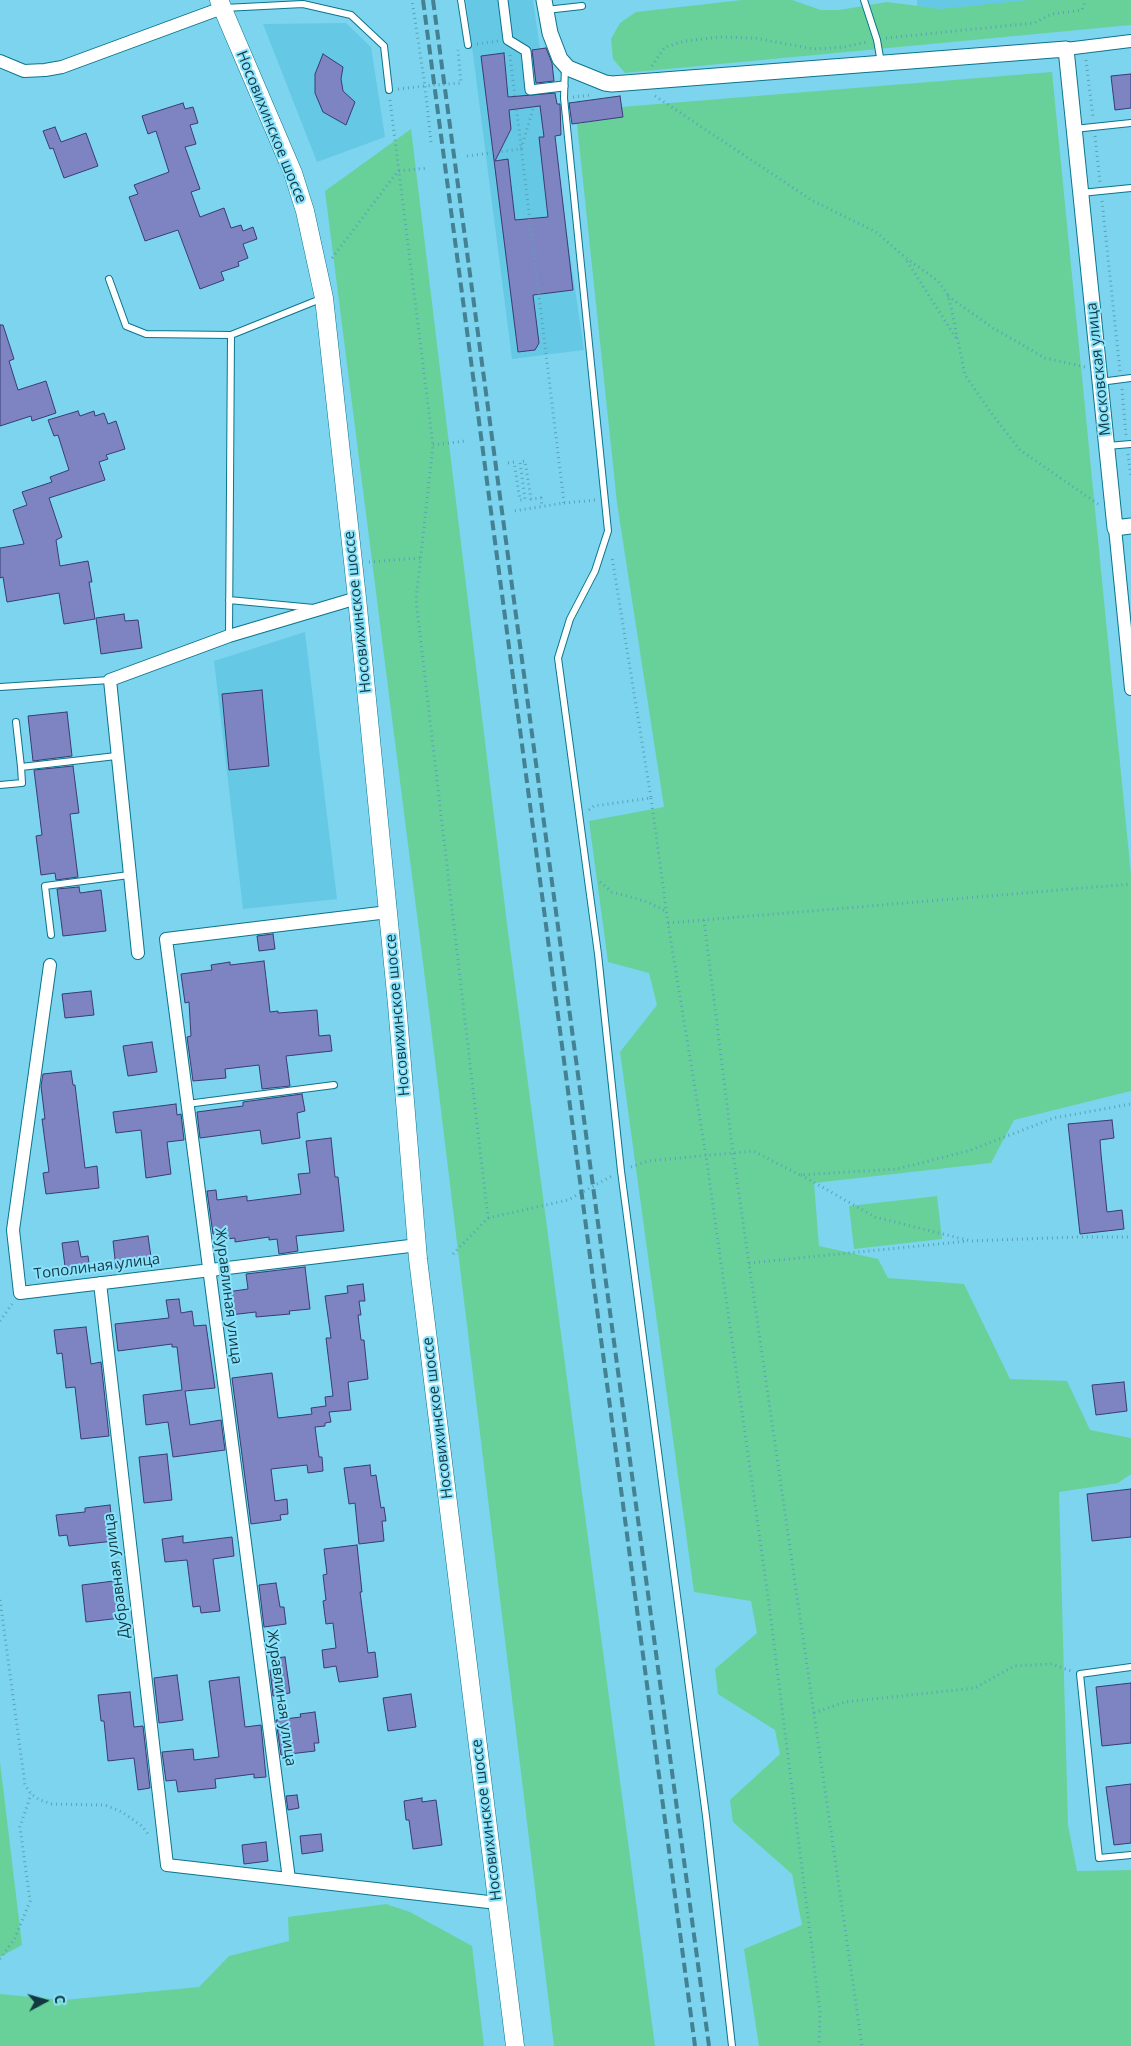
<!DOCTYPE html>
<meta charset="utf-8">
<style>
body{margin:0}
#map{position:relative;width:1131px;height:2046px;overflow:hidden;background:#7dd4ee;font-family:"Open Sans",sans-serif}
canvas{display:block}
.north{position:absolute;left:20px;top:1976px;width:50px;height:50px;-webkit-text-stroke:4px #8ae2fb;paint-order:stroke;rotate:84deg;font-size:14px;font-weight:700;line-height:20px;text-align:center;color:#123842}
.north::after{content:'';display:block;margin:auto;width:18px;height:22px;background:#123842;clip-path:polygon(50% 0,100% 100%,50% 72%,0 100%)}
</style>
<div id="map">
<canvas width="1131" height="2046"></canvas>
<div class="north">С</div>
</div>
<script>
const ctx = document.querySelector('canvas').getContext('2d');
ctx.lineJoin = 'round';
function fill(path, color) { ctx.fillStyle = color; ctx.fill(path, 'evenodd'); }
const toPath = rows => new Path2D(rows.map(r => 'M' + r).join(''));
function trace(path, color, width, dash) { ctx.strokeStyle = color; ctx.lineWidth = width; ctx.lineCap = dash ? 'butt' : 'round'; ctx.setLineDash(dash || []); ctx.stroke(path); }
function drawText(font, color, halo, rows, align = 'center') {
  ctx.font = font + ' "Open Sans",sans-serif'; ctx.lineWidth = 4; ctx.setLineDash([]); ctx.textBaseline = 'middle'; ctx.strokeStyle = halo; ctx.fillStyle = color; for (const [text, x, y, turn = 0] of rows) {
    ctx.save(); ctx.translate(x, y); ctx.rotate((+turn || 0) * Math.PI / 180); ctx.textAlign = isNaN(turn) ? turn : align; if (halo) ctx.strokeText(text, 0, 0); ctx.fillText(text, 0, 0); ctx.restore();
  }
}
fill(toPath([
 [466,0,533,0,584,350,512,359],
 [917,0,1076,0,918,19],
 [346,23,371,47,385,137,317,162,263,24],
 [305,632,337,899,243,909,214,661]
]), '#65c9e5');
fill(toPath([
 [742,0,792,0,821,10,839,10,887,2,941,9,1028,0,1131,0,1131,25,625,73,613,59,611,39,620,23,636,12],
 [1052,72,1131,875,1131,1091,1014,1120,991,1163,814,1183,819,1246,878,1259,888,1278,964,1284,1010,1379,1067,1381,1090,1430,1131,1438,1131,1474,1118,1483,1059,1492,1068,1825,1077,1871,1131,1870,1131,2046,759,2046,744,1949,802,1925,792,1874,733,1822,730,1800,780,1754,775,1730,718,1694,715,1669,757,1633,751,1601,694,1592,620,1052,657,1005,649,973,608,962,589,821,664,807,617,503,577,124,623,117,621,107],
 [411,129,507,924,655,2046,554,2046,426,986,325,191],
 [937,1196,942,1239,854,1249,849,1206],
 [0,1762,22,1945,0,1957],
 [386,1904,410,1912,472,1946,484,2046,0,2046,0,1994,64,2000,199,1987,229,1956,289,1941,288,1917]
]), '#68d19a');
const building = toPath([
 [546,48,552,63,554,81,536,83,532,50,546,48],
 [504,53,508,97,555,93,557,104,560,104,561,135,555,136,573,290,533,295,539,343,535,350,518,352,481,56,504,53],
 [540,106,544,137,539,137,548,217,515,220,508,159,495,161,511,129,509,110,540,106],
 [323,54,343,67,341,79,343,91,355,102,346,125,323,112,315,93,315,74,323,54],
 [1131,74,1131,108,1115,110,1111,76,1131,74],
 [620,96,623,117,572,124,569,103,620,96],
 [183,103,185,109,193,107,198,123,190,125,196,144,185,147,200,189,191,192,200,217,224,208,231,228,241,225,243,231,253,227,257,239,243,244,248,258,238,262,239,266,221,272,224,280,200,289,178,230,145,241,129,197,138,194,134,185,169,172,156,131,148,134,142,116,183,103],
 [55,127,61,142,86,133,98,166,64,178,53,148,50,149,43,131,55,127],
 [0,325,3,325,14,359,9,361,18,390,46,381,56,413,32,421,31,416,0,426,0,325],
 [78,411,80,416,94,411,95,416,104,413,108,424,116,421,125,449,106,455,108,459,99,462,105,480,49,498,62,537,56,540,60,566,88,561,92,582,89,582,95,619,64,624,59,593,7,602,3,577,0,578,0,548,24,544,13,510,27,505,22,492,52,482,50,477,69,470,58,435,54,436,48,420,78,411],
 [124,614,125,621,138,620,142,648,101,654,96,618,124,614],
 [262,690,269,766,229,770,222,694,262,690],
 [67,712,72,756,33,761,28,716,67,712],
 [73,766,79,813,70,814,78,877,56,880,55,873,41,875,36,836,42,835,34,770,73,766],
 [79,887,80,893,101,890,106,931,63,936,57,889,79,887],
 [273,934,275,949,259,951,257,936,273,934],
 [264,961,270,1012,278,1011,278,1013,317,1010,319,1036,330,1035,332,1051,286,1056,290,1086,262,1089,259,1065,225,1069,226,1078,193,1081,187,1037,191,1036,189,1002,185,1003,181,974,212,970,211,965,230,962,230,965,264,961],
 [91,991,94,1015,65,1018,62,994,91,991],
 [152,1042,157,1072,128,1076,123,1046,152,1042],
 [71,1071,73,1085,75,1085,85,1168,97,1166,99,1188,46,1194,43,1173,49,1172,42,1119,45,1119,41,1086,43,1074,71,1071],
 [302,1094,305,1111,297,1113,300,1138,262,1144,260,1130,200,1138,197,1112,243,1106,243,1102,302,1094],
 [176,1104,177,1115,181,1114,184,1140,167,1142,171,1174,146,1178,141,1130,116,1133,113,1112,176,1104],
 [1112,1120,1114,1138,1100,1140,1101,1154,1107,1212,1122,1210,1124,1229,1080,1234,1068,1124,1112,1120],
 [331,1138,335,1177,338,1177,344,1231,296,1236,298,1251,279,1254,277,1239,269,1240,269,1237,235,1242,235,1238,219,1240,218,1233,213,1234,207,1191,216,1190,217,1200,247,1196,247,1201,301,1194,298,1174,310,1173,306,1141,331,1138],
 [148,1236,152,1264,116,1268,113,1241,148,1236],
 [78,1241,81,1257,88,1256,90,1271,66,1274,62,1243,78,1241],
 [305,1267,310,1309,289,1311,290,1314,256,1317,256,1312,230,1315,227,1292,248,1289,246,1274,305,1267],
 [363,1284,365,1301,359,1301,361,1315,358,1315,361,1340,364,1340,368,1379,348,1382,351,1410,329,1412,331,1422,325,1423,325,1426,315,1427,319,1457,322,1457,323,1471,308,1473,307,1465,271,1469,275,1501,287,1499,288,1514,280,1515,281,1520,251,1524,232,1378,272,1373,278,1418,312,1414,311,1408,326,1406,325,1397,333,1396,326,1338,331,1338,325,1296,348,1293,347,1286,363,1284],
 [179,1299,181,1313,192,1311,194,1326,206,1325,215,1388,185,1391,190,1425,221,1420,225,1450,173,1457,168,1422,146,1425,143,1395,182,1390,177,1347,172,1347,172,1344,118,1351,115,1324,169,1318,166,1300,179,1299],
 [86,1327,91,1364,101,1362,109,1436,81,1439,75,1387,66,1388,62,1353,57,1354,54,1330,86,1327],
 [1124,1382,1127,1411,1096,1415,1092,1385,1124,1382],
 [167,1454,172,1500,144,1503,139,1457,167,1454],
 [370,1465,371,1476,376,1475,381,1508,384,1507,386,1521,382,1521,384,1541,359,1544,355,1503,349,1504,344,1468,370,1465],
 [1131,1489,1131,1537,1092,1541,1087,1494,1131,1489],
 [110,1505,114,1541,69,1546,67,1535,59,1536,56,1515,85,1512,85,1508,110,1505],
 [183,1536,183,1543,232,1537,234,1556,213,1559,220,1611,201,1613,200,1606,193,1607,187,1560,165,1562,162,1539,183,1536],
 [357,1545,362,1592,360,1592,368,1653,375,1652,378,1677,339,1682,336,1666,324,1668,322,1650,336,1648,333,1623,326,1624,323,1601,326,1600,323,1575,327,1574,324,1549,357,1545],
 [114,1581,116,1603,120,1603,121,1618,86,1622,82,1585,114,1581],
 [276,1583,280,1607,284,1607,286,1624,264,1627,259,1585,276,1583],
 [285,1657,290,1693,273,1696,270,1670,275,1670,273,1658,285,1657],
 [177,1675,183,1720,159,1723,154,1678,177,1675],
 [239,1677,245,1727,261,1725,266,1777,254,1778,254,1774,215,1779,216,1788,178,1792,176,1780,166,1781,162,1752,193,1749,194,1760,219,1757,209,1681,239,1677],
 [1131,1683,1131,1743,1102,1746,1096,1687,1131,1683],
 [130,1692,134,1727,143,1726,150,1788,138,1790,134,1758,108,1761,104,1721,101,1721,98,1695,130,1692],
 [411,1694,416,1727,388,1731,383,1698,411,1694],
 [315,1712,319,1743,314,1743,315,1751,281,1755,276,1720,301,1717,300,1714,315,1712],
 [1131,1784,1131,1843,1114,1845,1106,1787,1131,1784],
 [297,1795,299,1808,288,1810,286,1796,297,1795],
 [422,1798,422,1802,436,1800,442,1845,413,1849,409,1820,406,1820,404,1801,422,1798],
 [321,1834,323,1851,302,1854,300,1836,321,1834],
 [266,1842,268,1861,244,1864,242,1845,266,1842]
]);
fill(building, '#7d84c1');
trace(building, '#393c73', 1);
const service = toPath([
 [461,0,468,45],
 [864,0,877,40,881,63],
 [224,8,303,4,351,15,384,46,389,90],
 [546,10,582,6],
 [565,66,564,98,608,531,595,571,570,619,558,658,598,954,621,1171,706,1816,732,2046],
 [1074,129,1131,123],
 [1081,193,1131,188],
 [109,279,126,326,146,334,231,335],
 [1100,382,1131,378],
 [1107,446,1131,444],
 [229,600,314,608],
 [229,636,231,335,323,298],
 [0,687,110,680],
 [16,722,21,767],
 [0,785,22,783,21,767,116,756],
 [51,935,45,886,129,875],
 [187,1104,334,1085],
 [1131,1667,1080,1674,1099,1858,1131,1855]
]);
const pedestrian = toPath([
 [503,0,508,40,526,51,530,90,563,86]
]);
const minor = toPath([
 [1066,49,1131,41],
 [0,61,24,71,45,70,62,67,222,8],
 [1115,528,1131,689],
 [138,953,110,680,229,636,357,598],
 [50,965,13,1230,20,1293,418,1245],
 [100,1283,167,1865,497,1903],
 [289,1879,166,939,388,912]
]);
const tertiary = toPath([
 [544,0,550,33,560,59,568,68,605,83,612,84,1066,49,1115,528,1131,526]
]);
const secondary = toPath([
 [219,0,293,173,305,211,324,298,357,598,397,1004,418,1259,515,2046]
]);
trace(service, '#0a758c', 8);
trace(pedestrian, '#0a758c', 11);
trace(minor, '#0a758c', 14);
trace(tertiary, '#0a758c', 17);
trace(secondary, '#0a758c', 19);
trace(toPath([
 [886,38,1034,23,1052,14,1082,10,1086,0],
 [477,44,498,41],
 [510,55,564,503,514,511],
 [1086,60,1093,117],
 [652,66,665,47,685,41,719,37,755,38,813,49,844,47,868,42],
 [398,89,425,86,412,0],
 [655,96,813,201,876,232,906,258,938,281,948,295,951,307,965,375,992,414,1020,450,1098,504],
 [573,97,591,95],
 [390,100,433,445,416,600,488,1218,451,1256],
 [1095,136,1100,182],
 [431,142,425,86,461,83,458,50],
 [467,156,521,149,533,109,532,101],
 [1102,201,1120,371],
 [332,258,398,171,428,168],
 [907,261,956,338],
 [948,296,993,328,1045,358,1085,367],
 [1122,389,1126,435],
 [433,445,465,441],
 [1128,454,1131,478],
 [508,463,514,462,520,500,525,499,520,462,525,461,531,499,541,498,542,507],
 [564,503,596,500],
 [369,562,420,558],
 [651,798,668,923,706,1156,769,1604,820,2013,819,2046],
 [589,810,594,806,651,798,612,557],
 [600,882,612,892,645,901,666,911],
 [704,920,733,1153,862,2046],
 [668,923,1131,884],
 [631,1167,648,1161,753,1151,800,1175,897,1169,968,1151,1054,1118,1131,1104],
 [801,1175,875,1217,971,1241,1077,1237,1131,1237],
 [488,1218,568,1200,612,1176],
 [749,1263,968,1241],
 [0,1321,12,1304],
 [0,1600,25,1785,31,1794,40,1800,52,1804,105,1805,122,1812,142,1826,148,1834],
 [814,1713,845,1702,975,1688,1014,1666,1052,1664,1071,1671],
 [0,1959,15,1938,30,1901,20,1827,31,1794]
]), '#5aa2b6', 3, [1, 4]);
trace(service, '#fff', 6);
trace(pedestrian, '#fff', 9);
trace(minor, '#fff', 12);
trace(tertiary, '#fff', 15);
trace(secondary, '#fff', 18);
trace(toPath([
 [423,0,695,2046],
 [433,0,709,2046]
]), '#448193', 4, [10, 5]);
drawText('15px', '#123842', '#8ae2fb', [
 ["Носовихинское шоссе",271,127,68],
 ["Московская улица",1099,369,-96],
 ["Носовихинское шоссе",358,612,-96],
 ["Носовихинское шоссе",398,1015,-95],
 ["Тополиная улица",97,1267,-7],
 ["Журавлиная улица",228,1296,83],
 ["Носовихинское шоссе",438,1418,-97],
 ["Дубравная улица",117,1576,-97],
 ["Журавлиная улица",281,1698,82],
 ["Носовихинское шоссе",487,1820,-97]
]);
</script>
